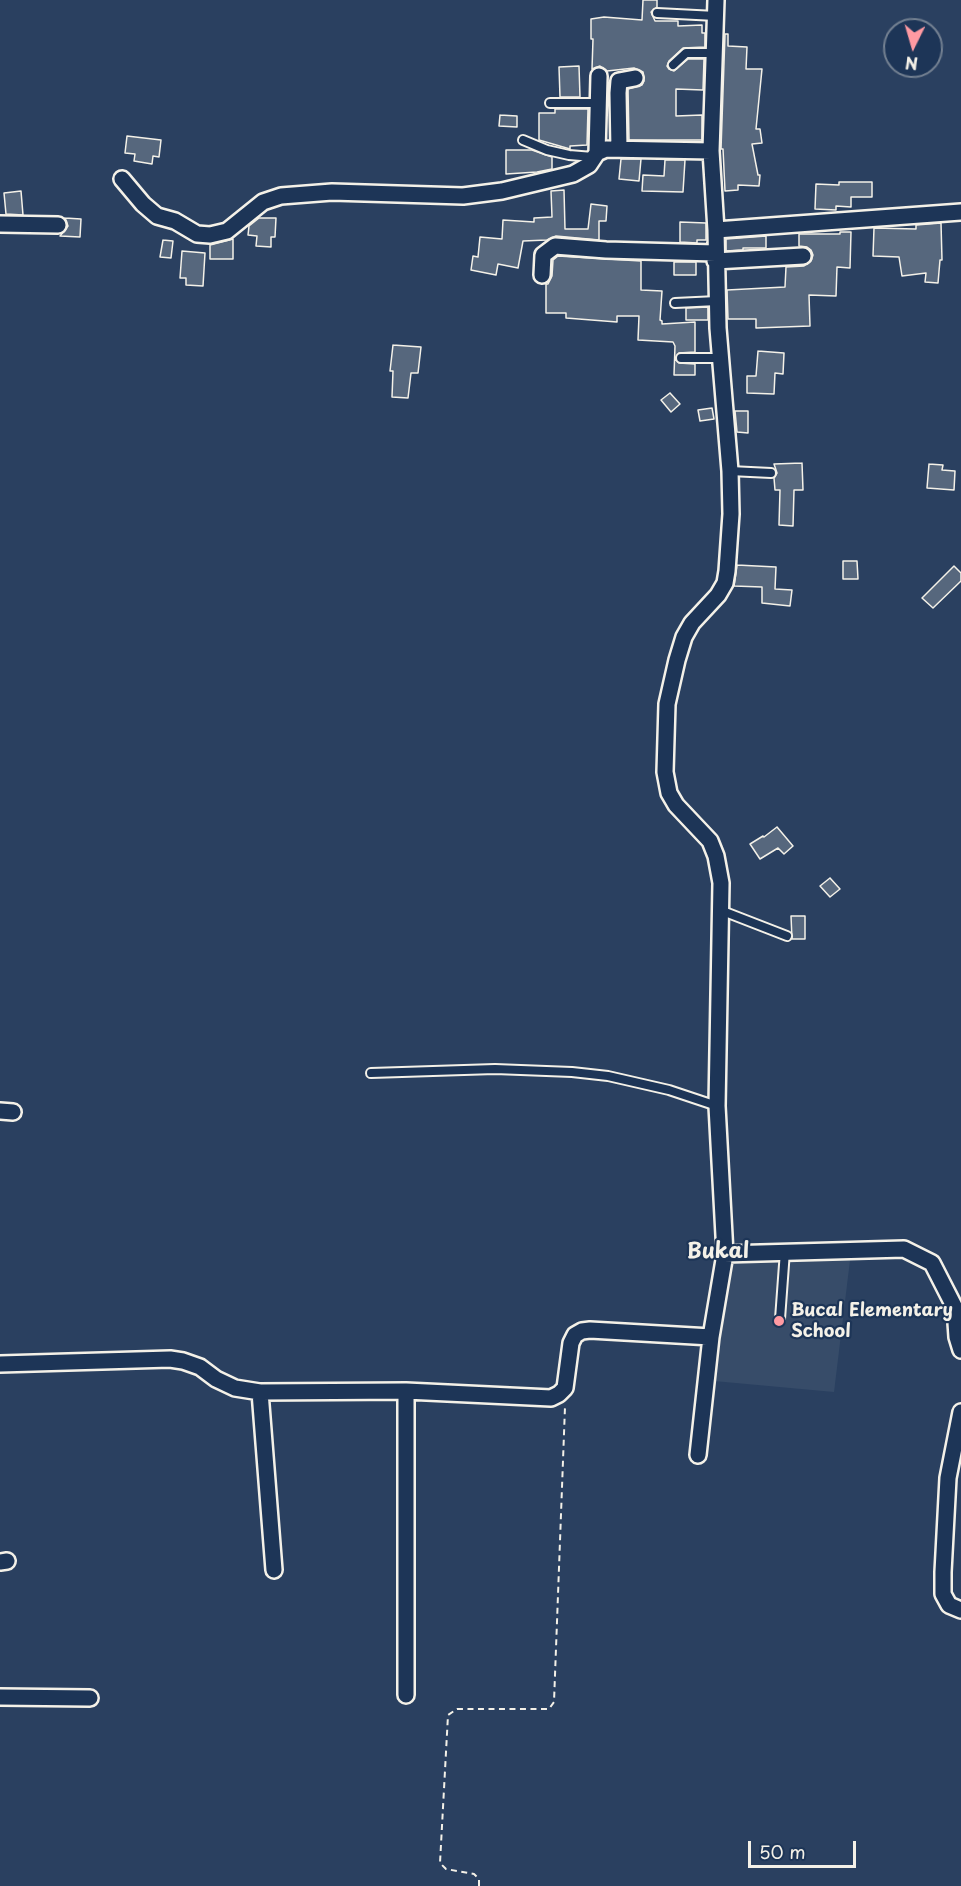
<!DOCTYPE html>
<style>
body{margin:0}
#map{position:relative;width:961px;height:1886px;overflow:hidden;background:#2a4060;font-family:"Playpen Sans",sans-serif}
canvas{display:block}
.north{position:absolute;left:883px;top:18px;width:60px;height:60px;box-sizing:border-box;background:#1d3557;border:2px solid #738091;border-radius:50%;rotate:185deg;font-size:16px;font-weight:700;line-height:24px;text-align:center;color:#f4f1e8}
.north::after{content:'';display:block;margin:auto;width:21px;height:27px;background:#ff9aa2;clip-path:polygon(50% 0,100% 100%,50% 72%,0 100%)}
.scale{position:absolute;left:748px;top:1841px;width:108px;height:27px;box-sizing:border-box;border:3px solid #f4f1e8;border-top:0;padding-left:8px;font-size:18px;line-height:21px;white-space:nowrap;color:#f4f1e8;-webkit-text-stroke:4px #1d3557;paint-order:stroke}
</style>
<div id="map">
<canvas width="961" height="1886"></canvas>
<div class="north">N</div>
<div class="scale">50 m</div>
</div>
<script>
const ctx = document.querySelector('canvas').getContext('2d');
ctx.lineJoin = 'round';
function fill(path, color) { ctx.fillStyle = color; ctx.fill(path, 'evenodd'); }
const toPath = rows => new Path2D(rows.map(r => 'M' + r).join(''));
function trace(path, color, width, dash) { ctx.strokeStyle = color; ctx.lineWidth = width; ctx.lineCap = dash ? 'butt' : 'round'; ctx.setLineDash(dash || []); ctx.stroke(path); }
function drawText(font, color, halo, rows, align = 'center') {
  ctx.font = font + ' "Playpen Sans",sans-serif'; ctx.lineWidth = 4.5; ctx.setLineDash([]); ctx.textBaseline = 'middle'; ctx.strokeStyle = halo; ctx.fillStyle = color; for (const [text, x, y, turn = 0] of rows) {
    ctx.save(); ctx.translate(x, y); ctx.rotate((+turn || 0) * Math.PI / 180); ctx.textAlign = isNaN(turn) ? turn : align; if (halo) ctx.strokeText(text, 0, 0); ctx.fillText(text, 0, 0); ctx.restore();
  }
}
fill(toPath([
 [716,1259,850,1260,834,1392,714,1381]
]), '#374c69');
const building = toPath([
 [643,0,657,0,657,7,651,12,655,21,678,21,678,26,702,25,702,33,705,33,705,47,683,48,669,61,667,66,669,69,674,71,688,59,704,59,703,90,676,89,676,116,702,115,702,140,629,140,628,89,642,85,644,81,643,72,634,68,607,71,600,66,592,69,593,39,591,39,591,19,604,17,642,20,643,0],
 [725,34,728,34,728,46,747,47,746,69,762,69,756,129,760,129,762,143,752,144,758,175,760,175,759,186,738,185,738,190,725,191,723,149,721,149,725,34],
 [579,66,580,97,560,97,559,67,579,66],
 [555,109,588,109,587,145,570,146,570,149,539,140,539,113,555,113,555,109],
 [500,115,517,116,517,127,499,126,500,115],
 [127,136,161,140,159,157,153,156,152,164,134,161,135,154,125,153,127,136],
 [506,150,532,150,552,157,552,169,537,172,506,174,506,150],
 [621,159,641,159,639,181,619,179,621,159],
 [665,160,685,160,683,192,642,191,643,175,664,176,665,160],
 [839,182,872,182,872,197,851,197,851,207,836,206,836,210,815,209,816,184,839,185,839,182],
 [564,190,565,229,588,229,591,204,607,206,606,221,599,221,599,240,556,236,547,240,523,241,518,268,498,264,496,275,471,270,473,256,478,257,480,237,502,239,503,220,534,222,534,218,552,217,551,191,564,190],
 [21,191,23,215,6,214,4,193,21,191],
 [65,218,81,219,80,237,60,236,68,226,65,218],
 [259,218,276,218,275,237,271,237,271,247,256,246,257,236,248,235,249,226,259,218],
 [680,222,706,223,706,240,697,240,697,243,680,242,680,222],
 [941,223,942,260,940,260,938,283,925,282,926,273,902,276,899,257,873,256,874,228,916,229,916,225,941,223],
 [840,232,851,232,850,268,837,267,836,296,809,295,810,326,756,328,756,319,728,319,727,290,785,287,786,267,804,266,811,261,813,255,811,250,807,247,799,246,799,234,840,234,840,232],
 [766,236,766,248,743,248,743,250,726,251,726,239,766,236],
 [233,239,233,259,210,259,210,245,233,239],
 [163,240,173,241,171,258,160,257,163,240],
 [182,251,205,253,203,286,186,285,186,278,180,278,182,251],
 [558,256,641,261,641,290,662,291,660,320,662,321,662,324,695,322,695,352,679,353,675,359,679,363,695,364,695,375,674,375,675,346,673,342,638,340,639,316,617,316,617,322,566,318,566,313,546,313,546,284,548,284,552,276,553,260,558,256],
 [674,262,696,262,696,275,674,275,674,262],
 [708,307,708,320,686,320,686,308,708,307],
 [393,345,421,347,418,373,411,373,408,398,392,397,393,371,390,371,393,345],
 [758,351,784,353,783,374,775,373,774,394,747,393,747,376,756,376,758,351],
 [670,393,680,404,671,412,661,400,670,393],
 [712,408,714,419,700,421,698,410,712,408],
 [735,411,748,411,748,433,737,432,735,411],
 [802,463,803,490,794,490,793,526,779,525,780,490,775,490,774,478,777,473,774,464,802,463],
 [929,464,943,465,942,470,955,471,954,490,927,488,929,464],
 [843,561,857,561,858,579,843,579,843,561],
 [737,565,776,567,775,589,792,590,790,606,762,603,762,587,734,586,737,565],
 [954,566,961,573,961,581,933,608,922,598,954,566],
 [777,827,793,846,784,854,778,848,760,859,750,844,763,836,764,837,777,827],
 [830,878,840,889,830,897,820,886,830,878],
 [791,916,805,916,805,939,792,939,791,916]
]);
fill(building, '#56677d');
trace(building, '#f4f1e8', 1.5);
const service = toPath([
 [657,13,716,16],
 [673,65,686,53,713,53],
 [550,103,598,103],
 [523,140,547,150,569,155,593,157],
 [675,303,717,301],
 [681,358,719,358],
 [730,471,771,473],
 [720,910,787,936],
 [371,1073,495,1069,572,1072,608,1076,669,1090,717,1106],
 [780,1319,785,1251]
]);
const minor = toPath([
 [619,149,618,93,619,81,635,78],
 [597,153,599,76],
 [122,179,143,204,157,216,175,221,197,234,210,235,227,231,263,202,281,196,332,192,463,196,502,191,573,174,589,165,597,153,606,149,711,151],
 [0,224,58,225],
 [716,230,961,212],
 [715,261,803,256],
 [542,275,543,255,555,246,606,250,715,253],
 [0,1111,13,1112],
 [725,1254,904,1249,932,1263,955,1308,957,1337,961,1350],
 [0,1364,170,1359,183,1361,200,1367,216,1379,235,1388,260,1392,406,1391,551,1398,559,1394,565,1388,571,1343,575,1335,582,1331,590,1330,711,1337],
 [260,1392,274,1570],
 [961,1412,948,1478,943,1572,943,1594,949,1605,961,1610],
 [698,1455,711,1337,725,1254,717,1106,721,883,716,856,710,841,676,805,669,793,665,772,667,704,677,660,684,637,692,623,718,595,725,583,727,571,731,514,730,471,718,328,716,230,711,151,716,0],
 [0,1562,7,1561],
 [406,1695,406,1391],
 [0,1697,90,1698]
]);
trace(service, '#f4f1e8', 12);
trace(minor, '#f4f1e8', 20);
trace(toPath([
 [479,1886,479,1879,474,1874,446,1869,440,1863,448,1715,457,1709,549,1709,554,1702,565,1407]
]), '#f4f1e8', 2, [6, 4.5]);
trace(service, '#1d3557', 8);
trace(minor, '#1d3557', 15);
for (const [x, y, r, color] of [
 [779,1321,6,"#ff9aa2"]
]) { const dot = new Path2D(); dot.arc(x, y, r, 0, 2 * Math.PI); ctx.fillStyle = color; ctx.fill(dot); trace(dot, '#1d3557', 2); }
drawText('bold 18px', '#f4f1e8', '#1d3557', [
 ["Bucal Elementary",791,1311],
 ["School",791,1332]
], 'left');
drawText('bold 21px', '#f4f1e8', '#1d3557', [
 ["Bukal",718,1252]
]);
</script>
